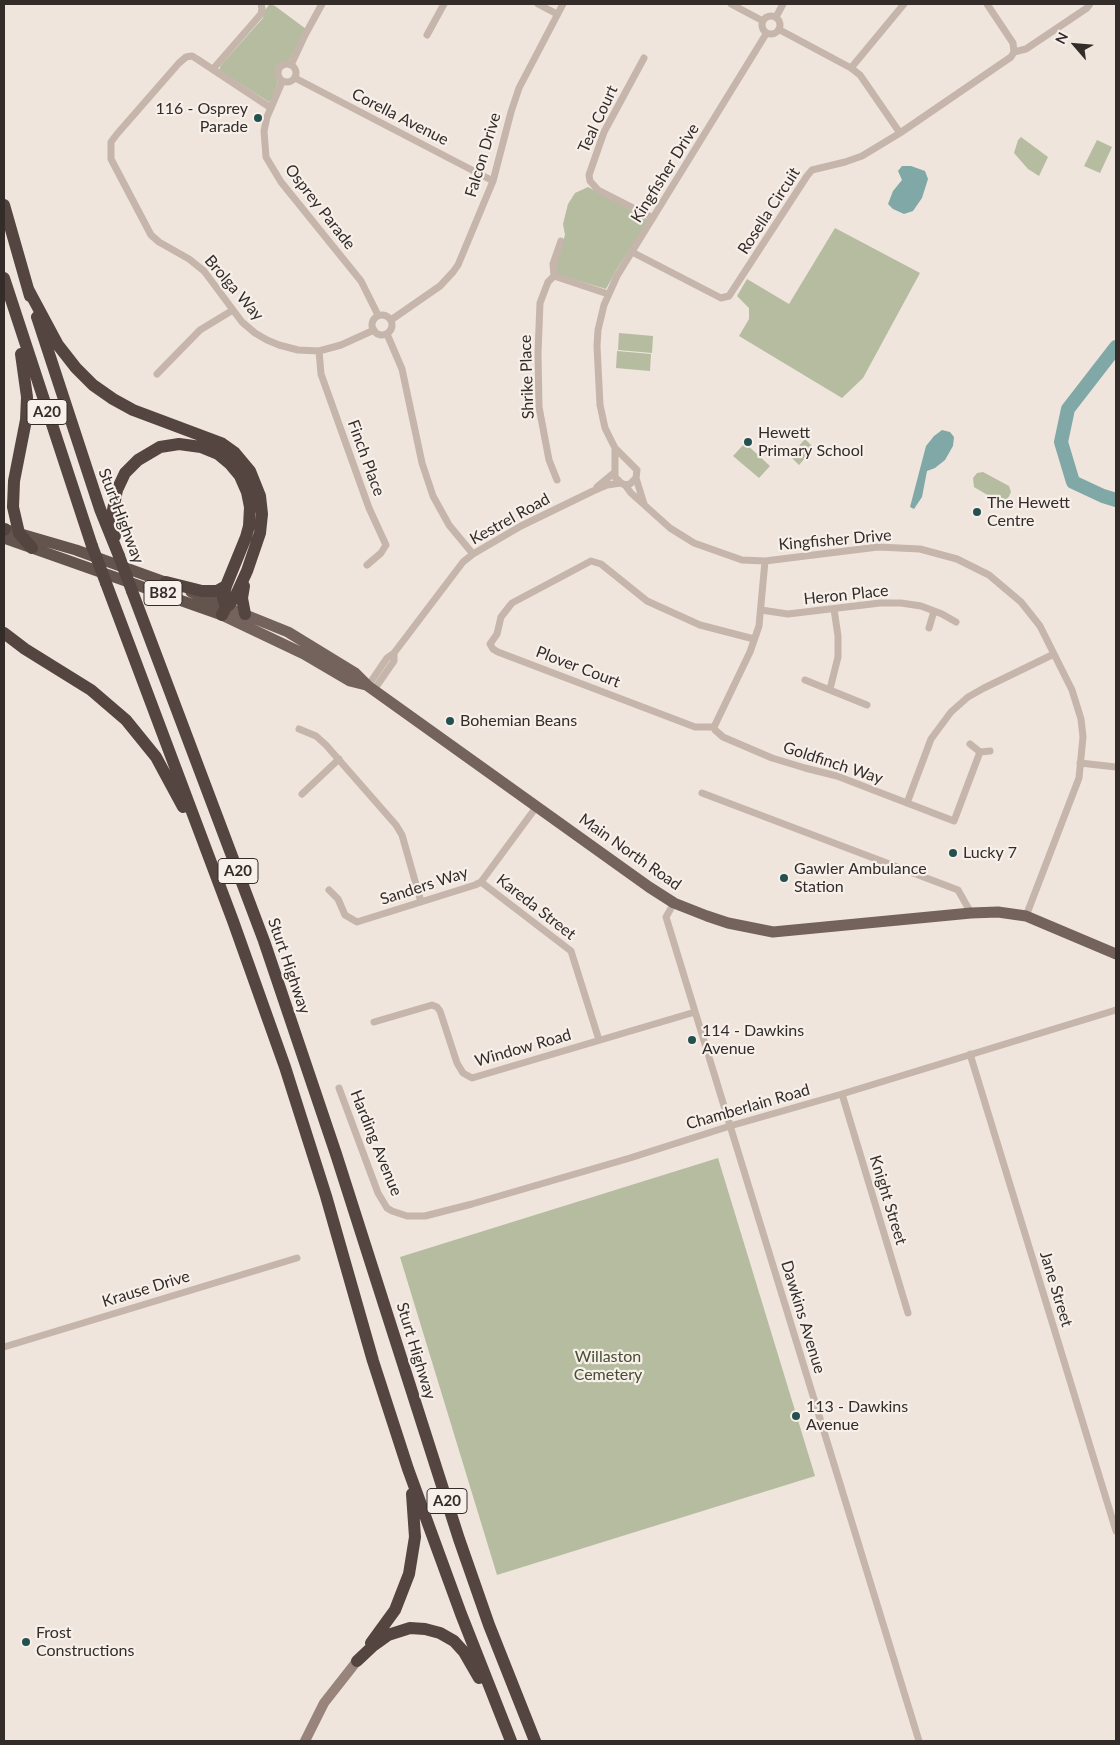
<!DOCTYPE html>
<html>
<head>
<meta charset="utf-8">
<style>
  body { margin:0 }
  #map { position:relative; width:1120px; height:1745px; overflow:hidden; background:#efe5dd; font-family:Lato,sans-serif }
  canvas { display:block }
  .frame { position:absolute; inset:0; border:5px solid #342c29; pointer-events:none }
  .north { position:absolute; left:1050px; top:20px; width:50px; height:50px; -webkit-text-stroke:4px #f7efe9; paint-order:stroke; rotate:297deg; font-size:14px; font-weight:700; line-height:20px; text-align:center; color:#342c29 }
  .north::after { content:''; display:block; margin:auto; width:18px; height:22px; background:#342c29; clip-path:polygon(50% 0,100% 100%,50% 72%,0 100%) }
</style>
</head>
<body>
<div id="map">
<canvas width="1120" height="1745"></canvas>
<div class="frame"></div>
<div class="north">N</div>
</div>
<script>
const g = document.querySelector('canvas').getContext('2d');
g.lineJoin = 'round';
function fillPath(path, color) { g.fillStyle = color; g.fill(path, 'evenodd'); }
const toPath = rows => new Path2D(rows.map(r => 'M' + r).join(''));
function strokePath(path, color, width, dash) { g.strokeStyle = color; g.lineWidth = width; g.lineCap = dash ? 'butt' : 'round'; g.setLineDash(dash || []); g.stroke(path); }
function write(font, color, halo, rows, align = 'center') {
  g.font = font + ' Lato,sans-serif'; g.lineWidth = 4.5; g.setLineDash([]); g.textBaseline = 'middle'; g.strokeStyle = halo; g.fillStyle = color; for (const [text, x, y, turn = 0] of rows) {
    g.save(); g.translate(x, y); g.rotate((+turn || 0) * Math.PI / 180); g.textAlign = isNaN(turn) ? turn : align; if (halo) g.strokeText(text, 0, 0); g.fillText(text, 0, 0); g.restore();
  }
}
fillPath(toPath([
  [270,4,275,6,306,29,289,61,281,63,276,67,275,74,278,82,272,99,269,102,219,70,221,65,263,18,265,10],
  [1021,137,1048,157,1039,176,1028,169,1014,153,1018,140],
  [1097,140,1112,147,1100,173,1084,166],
  [588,187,649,220,617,269,606,289,556,274,555,268,565,235,563,224,568,204,575,193],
  [835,228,920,273,863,378,842,398,739,336,749,319,749,308,737,296,747,279,789,304],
  [619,333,653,336,652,353,618,350],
  [617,351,651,354,650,371,616,368],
  [805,439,814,448,799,465,790,456],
  [745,443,770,466,759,478,733,456],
  [983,472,1009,486,1011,492,1007,500,999,502,974,487,973,478,977,473],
  [718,1158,815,1476,497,1575,400,1257]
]), '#b5bc9f');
fillPath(toPath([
  [902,166,911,166,925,171,928,179,922,198,913,211,904,214,893,209,888,204,893,191,902,180,898,171],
  [942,430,950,432,954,437,953,446,945,460,935,468,927,471,922,497,914,509,910,507,926,446,934,436]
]), '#80a8a7');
strokePath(toPath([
  [1116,347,1068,409,1061,442,1073,482,1103,496,1116,500]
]), '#80a8a7', 14);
strokePath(toPath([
  [538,4,557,14],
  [731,4,763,21],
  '762 25a9 9 0 1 1 18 0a9 9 0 1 1-18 0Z',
  [776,17,783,4],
  [780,30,851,68,860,75,900,133],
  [427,35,444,4],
  [1014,52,1026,49,1087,8,1090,4],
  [644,58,604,132,589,175,590,181,598,190,653,218],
  '278 73a9 9 0 1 1 18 0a9 9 0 1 1-18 0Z',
  [291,65,305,35,322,4],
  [851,68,904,4],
  [213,69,261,14,262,9,261,4],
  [295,78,493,181],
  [282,82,267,117,264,131,266,157,281,182,361,281,378,315],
  [271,108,197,59,192,56,186,57,179,63,117,134,111,142,111,159,151,235,159,242,189,259,204,271,242,322,255,333,267,340,279,345,298,350,319,351,341,345,374,330],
  [632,252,721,298,729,296,807,176,812,170,845,162,862,156,900,133,1011,57,1014,52,1013,43,987,4],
  [554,276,553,264,561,241],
  '372 325a10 10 0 1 1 20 0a10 10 0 1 1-20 0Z',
  [391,320,440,286,453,272,458,265,493,181,511,112,519,88,563,4],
  [387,334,402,369,422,463,433,496,449,525,473,554],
  [319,351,321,374,369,508,386,545,381,553,367,565],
  [157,374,200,330,233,310],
  [615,448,637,470,636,478,630,484,625,485,621,483,615,477,615,448,605,428,600,405,597,346,598,330,604,305,617,276,766,34],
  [636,478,644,504],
  [557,480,549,460,539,407,538,353,540,303,548,282,554,276,608,294],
  [625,485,631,493,670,528,694,543,742,560,765,561,878,547,920,549,957,559,989,575,1021,602,1040,626,1072,690,1081,719,1083,737,1079,778,1026,916],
  [597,487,615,472],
  [765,561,759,626,750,652,714,727,715,730,723,737,772,758,805,768,837,776,907,803,931,739,951,712,968,697,984,688,1054,654],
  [761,610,788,614,880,603,901,603,921,606,942,614,956,622],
  [929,628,934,611],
  [805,680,867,705],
  [368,686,387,658,394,653,463,562,473,554,521,526,593,491,607,485,621,483],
  [830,689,838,657,838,636,834,609],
  [374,690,394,661,394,653],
  [714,727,695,727,498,652,493,649,490,644,497,634,501,617,512,603,591,561,601,564,647,601,700,625,754,639],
  [299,729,316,736,326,745,396,825,402,835,421,902],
  [980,752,990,751],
  [1080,763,1116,767],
  [702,793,958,890,971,913],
  [302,794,339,759],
  [907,803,954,821,980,752,970,744],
  [481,882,571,951,599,1040],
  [329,890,338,899,345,915,357,922,475,885,481,882,537,806],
  [674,903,666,917,919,1741],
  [374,1022,432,1005,437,1007,440,1011,457,1063,463,1073,472,1078,695,1012],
  [970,1054,1116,1531],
  [339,1088,378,1193,387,1208,392,1211,407,1216,425,1216,472,1204,630,1158,730,1126,842,1094,1116,1010],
  [842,1094,908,1313],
  [4,1347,297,1258]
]), '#c5b5ab', 7);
strokePath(toPath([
  [305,1741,324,1703,357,1661]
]), '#99847c', 10);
strokePath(toPath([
  [226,607,288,632,355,673,368,686,649,887,674,903,707,916,728,923,773,932,971,913,998,912,1026,916,1116,954],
  [222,615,304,654,350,681,366,685]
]), '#74625c', 11);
strokePath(toPath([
  [4,529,76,550,173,585],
  [4,538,222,615],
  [191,592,226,607]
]), '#64544e', 11);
strokePath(toPath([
  [4,205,30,296],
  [4,278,92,546],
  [28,289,58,345,76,368,93,385,113,399,133,410,221,443,235,453,250,471,260,496,262,514,260,533,247,571,236,595,229,605,226,607,222,615],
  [37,317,100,509,119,556],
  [21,354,27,397,26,420,14,481,13,507,19,533,32,548],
  [4,530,5,529],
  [115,536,113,510,117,490,125,473,138,460,160,447,179,444,201,447,218,454,230,464,240,476,247,492,250,507,249,526,246,537,226,586,223,598,226,607],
  [166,582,202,591,217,591,226,586],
  [106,583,233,921,285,1067,326,1196,373,1361,408,1469,461,1614,511,1741],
  [244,586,242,598,245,614],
  [132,591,264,941,336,1154,459,1539,489,1625,535,1741],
  [4,633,25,649,91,690,126,720,156,757,183,807],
  [371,1643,395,1610,409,1574,415,1537,412,1494],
  [357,1661,374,1645,388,1635,410,1628,425,1629,440,1633,454,1641,464,1652,479,1678]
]), '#544541', 12);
strokePath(toPath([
  [92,546,106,583],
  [119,556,132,591]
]), '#544541', 12);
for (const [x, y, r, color] of [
  [258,118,5,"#24504f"],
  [748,442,5,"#24504f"],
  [977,512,5,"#24504f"],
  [450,721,5,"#24504f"],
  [953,853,5,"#24504f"],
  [784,878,5,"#24504f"],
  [692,1040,5,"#24504f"],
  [796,1416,5,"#24504f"],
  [26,1642,5,"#24504f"]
]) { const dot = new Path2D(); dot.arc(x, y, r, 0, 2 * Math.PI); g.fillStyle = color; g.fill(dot); strokePath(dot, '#f7efe9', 2); }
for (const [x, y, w] of [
  [47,412,40],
  [163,593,38],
  [238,871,40],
  [447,1501,40]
]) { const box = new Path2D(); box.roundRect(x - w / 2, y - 12.5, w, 25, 4); g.fillStyle = '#f7efe9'; g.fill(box); strokePath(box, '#342c29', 1); }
write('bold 15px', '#342c29', null, [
  ["A20",47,412],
  ["B82",163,593],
  ["A20",238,871],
  ["A20",447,1501]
]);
write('16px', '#342c29', '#f7efe9', [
  ["116 - Osprey",248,109,"right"],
  ["Parade",248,127,"right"],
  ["Hewett",758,433],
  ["Primary School",758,451],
  ["The Hewett",987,503],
  ["Centre",987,521],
  ["Bohemian Beans",460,721],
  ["Lucky 7",963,853],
  ["Gawler Ambulance",794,869],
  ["Station",794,887],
  ["114 - Dawkins",702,1031],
  ["Avenue",702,1049],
  ["113 - Dawkins",806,1407],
  ["Avenue",806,1425],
  ["Frost",36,1633],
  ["Constructions",36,1651]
], 'left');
write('16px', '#342c29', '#f7efe9', [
  ["Corella Avenue",400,117,27],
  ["Teal Court",598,119,-65],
  ["Falcon Drive",483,155,-73],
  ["Kingfisher Drive",665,173,-58],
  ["Osprey Parade",320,207,52],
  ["Rosella Circuit",769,211,-57],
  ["Brolga Way",234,288,49],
  ["Shrike Place",527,377,-92],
  ["Finch Place",366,458,70],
  ["Sturt Highway",121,516,69],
  ["Kestrel Road",510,519,-29],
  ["Kingfisher Drive",835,540,-5],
  ["Heron Place",846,595,-6],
  ["Plover Court",578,667,21],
  ["Goldfinch Way",833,763,18],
  ["Main North Road",630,852,35],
  ["Sanders Way",424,886,-18],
  ["Kareda Street",536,907,38],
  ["Sturt Highway",289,966,71],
  ["Window Road",523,1048,-16],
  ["Chamberlain Road",748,1107,-16],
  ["Harding Avenue",376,1143,68],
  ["Knight Street",888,1200,73],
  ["Krause Drive",146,1289,-17],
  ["Jane Street",1056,1289,73],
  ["Dawkins Avenue",803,1317,73],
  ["Sturt Highway",416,1351,73]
]);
write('16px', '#464f30', '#f7efe9', [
  ["Willaston",608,1357],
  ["Cemetery",608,1375]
]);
</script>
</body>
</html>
